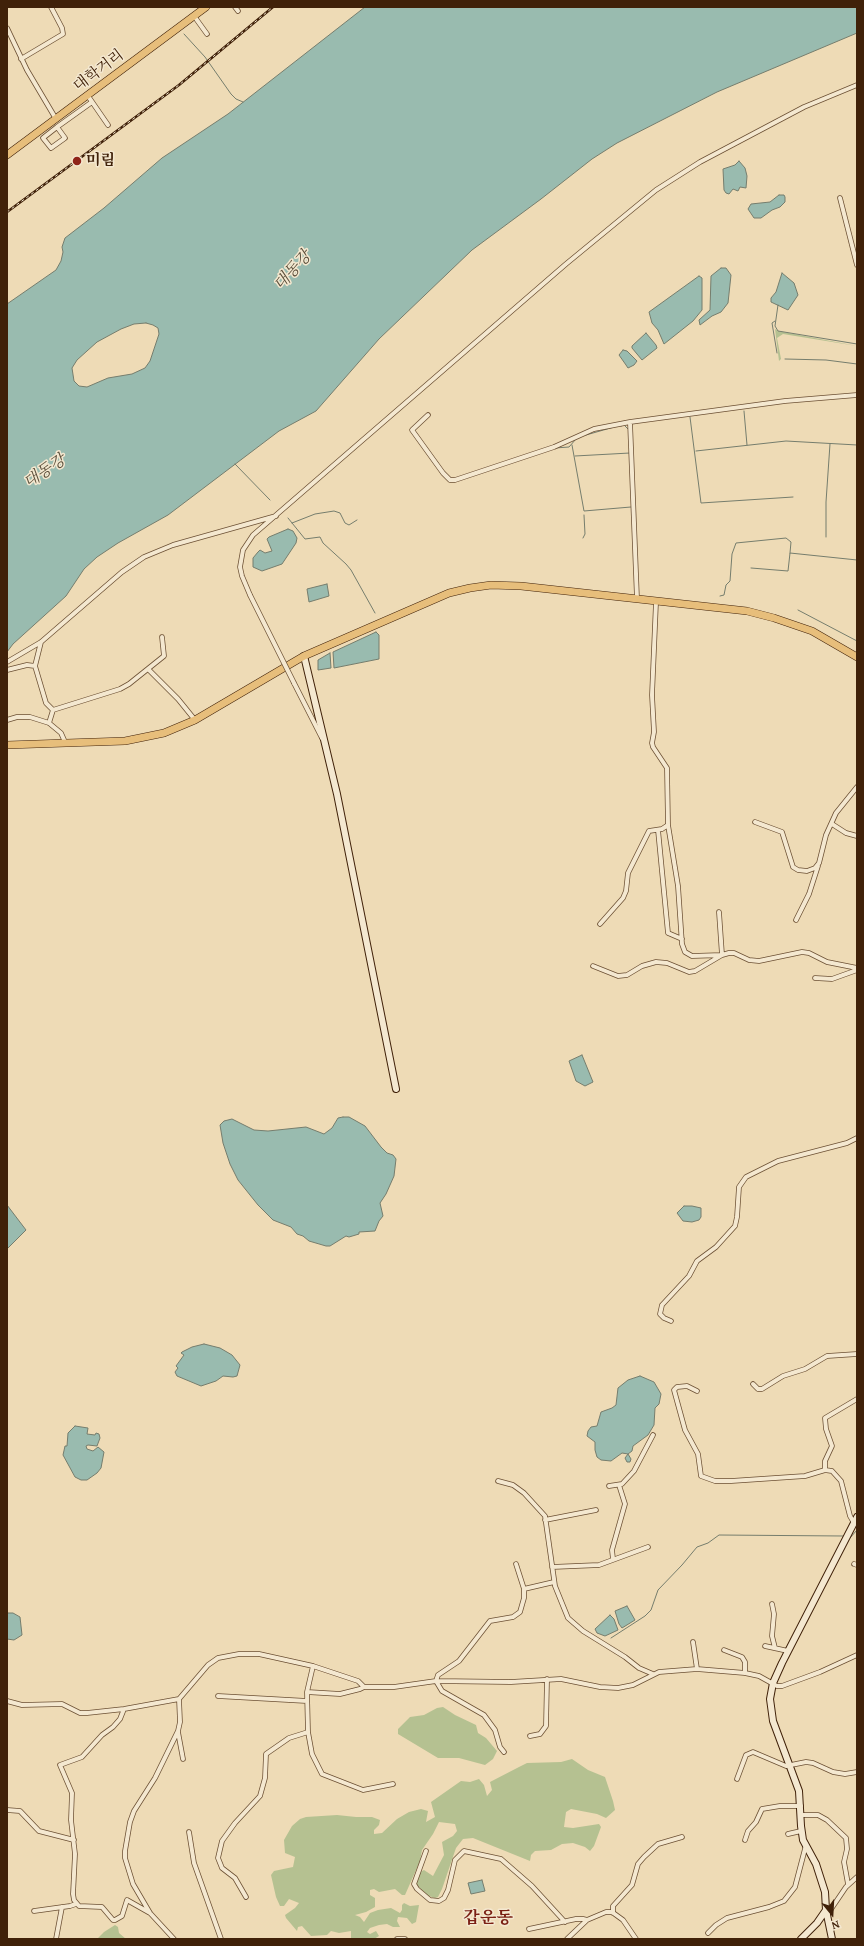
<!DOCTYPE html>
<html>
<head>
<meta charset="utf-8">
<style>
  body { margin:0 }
  #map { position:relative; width:864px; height:1946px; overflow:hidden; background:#eedbb6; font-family:"Gentium Book Plus",serif }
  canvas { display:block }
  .frame { position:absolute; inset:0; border:8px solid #402109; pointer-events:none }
  .north { position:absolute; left:812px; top:1894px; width:40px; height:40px; -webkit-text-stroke:3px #f4e8d0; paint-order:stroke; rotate:162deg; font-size:11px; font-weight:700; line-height:16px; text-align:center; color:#402109 }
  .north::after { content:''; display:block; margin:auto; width:14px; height:18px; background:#402109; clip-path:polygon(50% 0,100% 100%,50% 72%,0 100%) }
</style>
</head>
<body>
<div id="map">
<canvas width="864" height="1946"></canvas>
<div class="frame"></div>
<div class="north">N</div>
</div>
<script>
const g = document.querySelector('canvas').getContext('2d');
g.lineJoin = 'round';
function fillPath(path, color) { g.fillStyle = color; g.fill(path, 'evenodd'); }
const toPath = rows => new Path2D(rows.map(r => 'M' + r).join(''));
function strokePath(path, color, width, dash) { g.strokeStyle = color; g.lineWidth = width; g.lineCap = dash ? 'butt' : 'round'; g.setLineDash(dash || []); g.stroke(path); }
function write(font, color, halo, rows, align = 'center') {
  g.font = font + ' "Gentium Book Plus","Noto Serif KR",serif'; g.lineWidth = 3; g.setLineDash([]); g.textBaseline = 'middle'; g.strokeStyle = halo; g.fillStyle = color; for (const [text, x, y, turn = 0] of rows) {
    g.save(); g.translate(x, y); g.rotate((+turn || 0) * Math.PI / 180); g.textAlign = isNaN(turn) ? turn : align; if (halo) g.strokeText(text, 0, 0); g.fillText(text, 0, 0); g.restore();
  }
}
fillPath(toPath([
  [775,329,778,331,857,346,783,334,777,338,781,359,779,361],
  [443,1707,455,1715,476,1725,478,1733,486,1738,497,1751,493,1759,485,1765,459,1758,438,1758,398,1734,398,1729,410,1717,424,1715,437,1708],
  [572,1759,588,1770,605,1777,613,1801,615,1810,606,1818,597,1814,571,1809,566,1812,564,1827,573,1828,599,1824,601,1827,594,1846,590,1851,585,1847,573,1843,562,1844,551,1850,535,1851,531,1855,530,1861,473,1838,463,1839,456,1848,442,1889,438,1897,435,1898,426,1895,417,1885,417,1879,420,1872,424,1870,433,1876,444,1855,442,1842,453,1836,457,1831,455,1824,439,1822,433,1834,422,1850,420,1861,405,1895,402,1895,395,1889,379,1892,374,1889,370,1890,370,1895,375,1898,375,1907,366,1912,355,1915,360,1917,364,1922,370,1913,378,1910,391,1908,400,1913,402,1910,402,1905,404,1903,410,1906,419,1905,416,1922,412,1924,407,1918,398,1917,397,1921,400,1927,393,1927,387,1924,379,1925,370,1928,367,1932,370,1934,376,1931,379,1936,374,1939,353,1939,351,1938,351,1931,339,1933,331,1931,327,1935,311,1936,302,1926,298,1927,297,1931,286,1918,285,1915,295,1908,299,1903,289,1899,284,1906,280,1906,276,1897,271,1875,274,1871,293,1867,295,1857,285,1853,284,1840,292,1826,300,1819,306,1817,337,1815,356,1817,372,1817,380,1820,379,1825,374,1830,374,1834,382,1833,397,1819,409,1812,421,1809,428,1811,426,1822,435,1817,431,1802,461,1781,470,1782,479,1779,484,1785,487,1796,492,1790,490,1782,519,1767,527,1763,561,1762],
  [115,1925,118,1927,119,1933,126,1939,139,1939,97,1939,104,1932]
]), '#b5c191');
const water = toPath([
  [365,7,857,7,857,33,717,92,617,143,592,159,541,199,472,250,379,339,316,411,279,431,168,515,118,543,97,557,84,569,66,596,13,644,7,652,7,304,56,270,61,261,63,252,62,247,65,238,104,208,162,158,228,114,365,7],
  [146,323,153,325,158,328,159,334,150,361,145,368,132,374,108,378,87,387,79,386,74,381,72,368,77,360,97,342,121,329,134,324,146,323],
  [739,161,745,168,747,176,746,188,740,187,738,191,733,189,729,194,726,193,724,190,723,169,735,165,739,161],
  [779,195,784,195,785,197,785,202,780,207,772,210,761,218,754,218,748,209,751,204,770,202,779,195],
  [721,268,726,268,731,275,728,303,721,312,712,316,700,325,699,320,710,310,711,276,721,268],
  [782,273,794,283,798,295,788,310,771,302,771,298,776,292,782,273],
  [699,276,702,278,702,310,693,321,664,344,658,330,652,323,649,312,699,276],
  [646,333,656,345,657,348,642,360,632,348,632,346,646,333],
  [623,350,627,351,637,361,634,365,628,368,626,365,619,355,623,350],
  [288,529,293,531,297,538,296,543,282,564,262,571,253,567,253,558,258,552,260,550,265,553,272,551,267,539,269,537,288,529],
  [327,584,329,596,309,602,307,589,327,584],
  [376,632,379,635,379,659,334,668,333,652,376,632],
  [330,653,331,668,318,670,318,660,330,653],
  [582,1055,593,1082,585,1086,576,1081,569,1061,582,1055],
  [343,1117,349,1117,365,1126,381,1147,387,1153,393,1155,396,1159,394,1176,386,1194,380,1203,383,1216,379,1221,375,1231,359,1232,359,1234,349,1237,346,1236,330,1246,326,1246,309,1241,303,1236,297,1234,291,1227,273,1220,258,1205,238,1180,230,1164,223,1143,220,1125,224,1121,232,1119,254,1130,268,1131,306,1127,324,1134,332,1128,338,1118,343,1117],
  [7,1205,26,1230,7,1249,7,1205],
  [684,1206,692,1206,701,1208,701,1217,699,1220,692,1222,683,1221,677,1213,684,1206],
  [204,1344,220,1348,232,1355,240,1365,237,1376,233,1377,223,1376,216,1381,201,1386,177,1376,175,1372,178,1368,176,1366,184,1355,181,1353,182,1352,192,1347,204,1344],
  [640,1376,654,1382,661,1394,659,1404,655,1408,654,1425,648,1435,633,1446,632,1451,628,1454,631,1459,630,1462,627,1462,625,1458,628,1454,622,1453,611,1461,601,1460,597,1457,595,1450,595,1442,587,1436,588,1431,591,1427,597,1426,601,1412,612,1408,616,1405,618,1388,628,1380,640,1376],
  [75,1426,88,1428,87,1434,95,1435,96,1433,99,1434,100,1438,97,1446,88,1445,86,1446,87,1449,93,1451,98,1447,104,1452,101,1468,97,1473,87,1480,81,1480,75,1477,63,1455,65,1446,67,1446,68,1433,75,1426],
  [627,1606,635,1620,622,1628,619,1624,615,1611,627,1606],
  [7,1613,13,1613,20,1617,22,1635,14,1640,7,1639,7,1613],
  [610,1615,614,1619,618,1630,605,1636,597,1633,595,1629,610,1615],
  [482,1880,485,1891,471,1894,468,1883,482,1880]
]);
fillPath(water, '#99bbaf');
strokePath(water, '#757d6d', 1);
strokePath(toPath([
  [184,34,205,57,231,94,236,99,243,102],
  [778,305,775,326,778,331,857,344],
  [775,321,772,323,777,353],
  [785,359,826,360,857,364],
  [744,411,747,445],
  [690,417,701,503,793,497],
  [621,426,624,425,628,429],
  [586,435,614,427],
  [572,445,584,511,631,507],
  [555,448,569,447,576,439],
  [696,451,786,441,857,445],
  [575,456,630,453],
  [235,464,270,500],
  [288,518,305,539,320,537,323,543,346,564,351,570,375,613],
  [292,523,315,514,334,511,340,513,345,523,349,525,357,520],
  [826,537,826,502,830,444],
  [583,538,585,534,584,515],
  [751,568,788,571,790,553,857,560],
  [720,596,724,595,726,585,730,581,732,554,736,543,786,538,791,542,790,553],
  [798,610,857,641],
  [850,1538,857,1530],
  [611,1638,645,1616,651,1610,658,1590,682,1565,697,1547,708,1543,719,1535,843,1536]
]), '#757d6d', 1);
const street = toPath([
  [235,7,238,11],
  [194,16,207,34],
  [7,28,27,70,56,119],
  [21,59,63,34,62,28,51,7],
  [88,96,108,125],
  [57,127,65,138,51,148,43,138,57,127,92,102],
  [840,198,857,265],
  [428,415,412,430,443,473,450,480,455,480,554,447,594,429,630,422,785,401,857,395],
  [630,422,637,599],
  [250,595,242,576,240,567,243,550,253,535,566,264,656,190,700,162,804,107,857,85],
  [41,642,35,666,46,703,53,710,120,689,129,684,164,656,162,637],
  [7,662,41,642,122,572,144,557,173,545,276,516],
  [148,669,178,699,195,720],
  [7,670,27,665,35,666],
  [294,683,322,738],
  [7,720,17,717,30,717,49,723,61,733,65,742],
  [49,723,53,710],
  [755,822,782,832,793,867,798,870,807,871,815,868,819,863,826,835,836,813,857,787],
  [832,824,846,833,857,836],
  [668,825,678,886,682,944,685,952,692,956,722,955,719,912],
  [658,830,668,933,682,939],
  [796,920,809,894,818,866],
  [600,924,623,898,626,891,628,873,649,831,662,829,668,825,667,768,653,747,652,743,654,732,652,695,656,602],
  [593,966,618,976,627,975,642,966,656,962,667,963,689,972,695,971,722,955,729,953,734,953,749,960,759,961,802,952,809,953,827,962,857,968],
  [815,978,832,979,857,970],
  [671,1321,664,1318,660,1314,662,1305,689,1276,697,1261,716,1247,735,1226,737,1217,739,1187,746,1177,778,1161,847,1143,857,1138],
  [753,1384,758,1389,762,1389,783,1376,805,1369,827,1356,857,1354],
  [697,1391,687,1386,677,1387,674,1390,685,1430,698,1454,701,1476,715,1481,731,1481,805,1476,825,1470,832,1471,841,1481,850,1516,854,1523],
  [825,1470,825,1461,832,1446,826,1429,825,1418,857,1399],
  [498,1481,513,1485,524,1493,545,1516,555,1586,568,1618,583,1631,625,1657,639,1668,653,1674],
  [609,1486,622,1484,634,1471,653,1435],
  [545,1520,596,1510],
  [613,1559,612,1550,625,1504,619,1485],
  [854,1564,857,1565],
  [552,1567,599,1565,648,1547],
  [524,1589,554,1582],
  [772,1604,774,1614,772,1636,775,1648],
  [693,1642,697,1669],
  [765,1646,788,1651],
  [724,1650,742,1657,745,1662,745,1673],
  [313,1666,307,1692,308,1732,312,1754,322,1774,363,1790,393,1784],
  [364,1687,394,1687,436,1681,511,1682,561,1679,600,1687,618,1688,633,1685,659,1672,697,1669,745,1673,759,1676,777,1686,782,1686,820,1672,857,1655],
  [218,1696,307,1701],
  [7,1701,22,1705,62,1704,80,1713,87,1713,124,1709,179,1699,208,1665,218,1658,239,1654,259,1654,313,1666,358,1681,364,1687,360,1689,340,1694,307,1692],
  [124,1709,120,1719,113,1727,102,1735,82,1757,60,1765,72,1793,71,1820,75,1854,73,1894,74,1900,79,1906,102,1907,113,1920,115,1920,122,1916,127,1900,150,1913],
  [178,1732,183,1759],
  [530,1736,540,1734,546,1726,547,1679],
  [504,1752,500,1747,495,1730,484,1715,442,1691,436,1681,438,1675,459,1661,490,1621,513,1617,520,1612,524,1598,524,1589,516,1564],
  [737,1779,746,1755,753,1752,786,1766,806,1762,813,1763,833,1772,845,1774,857,1772],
  [7,1810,20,1811,39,1831,74,1840],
  [801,1815,818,1815,827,1820,846,1838,847,1849,844,1862,848,1884],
  [189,1832,194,1863,221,1939],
  [788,1834,801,1831],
  [745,1840,748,1831,756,1822,762,1809,780,1806,801,1806],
  [426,1851,414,1884,417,1889,430,1900,439,1901,444,1898,448,1890,455,1860,464,1851,501,1859,532,1886,565,1922],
  [246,1897,235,1878,222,1868,218,1858,222,1841,235,1823,260,1796,265,1778,266,1754,289,1738,308,1732],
  [34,1911,70,1906,76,1904],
  [613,1913,613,1906,632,1885,638,1864,644,1857,658,1844,682,1837],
  [827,1915,846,1887,857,1877],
  [529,1929,576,1919,583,1919,587,1920],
  [708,1933,716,1925,727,1918,769,1907,784,1901,795,1887,806,1845],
  [56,1939,62,1907],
  [174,1939,150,1913,133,1884,125,1858,125,1851,130,1822,134,1811,155,1778,178,1731,180,1722,179,1699],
  [397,1939,405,1939],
  [567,1939,587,1920,606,1912,612,1912,623,1920,636,1939]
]);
const secondary = toPath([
  [304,656,337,794,396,1089],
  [826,1910,832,1939],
  [801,1939,817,1923,826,1910,825,1892,816,1864,803,1840,801,1826,799,1791,773,1721,770,1699,773,1683,782,1663,857,1517]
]);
const primary = toPath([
  [7,155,206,7],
  [7,745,125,741,164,733,195,720,304,656,449,593,470,588,491,585,521,586,747,611,774,618,812,631,857,657]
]);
strokePath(street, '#6c5034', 5.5);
strokePath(secondary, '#402109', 8);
strokePath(primary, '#402109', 8);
strokePath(street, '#f4e8d0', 4);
strokePath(secondary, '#f4e8d0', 6);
strokePath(primary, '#e7be7b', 7);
const rail = toPath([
  [7,212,179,85,273,7]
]);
strokePath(rail, '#402109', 2.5);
strokePath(rail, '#f4e8d0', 1, [3]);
const streetBridge = toPath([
  [250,595,294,683]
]);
strokePath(streetBridge, '#6c5034', 5.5, []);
strokePath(streetBridge, '#f4e8d0', 4);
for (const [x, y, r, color] of [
  [77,161,5,"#8f2418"]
]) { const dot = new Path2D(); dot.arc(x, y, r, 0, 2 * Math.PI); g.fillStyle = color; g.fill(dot); strokePath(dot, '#f4e8d0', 1.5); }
write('15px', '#402109', '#f4e8d0', [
  ["대학거리",99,71,-37]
]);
write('bold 15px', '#402109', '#f4e8d0', [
  ["미림",86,161]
], 'left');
write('italic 16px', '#5b4f3b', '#f4e8d0', [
  ["대동강",293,271,-48],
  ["대동강",45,472,-34]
]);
write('bold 17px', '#7a1f14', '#f4e8d0', [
  ["갑운동",488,1919]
]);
</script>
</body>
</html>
